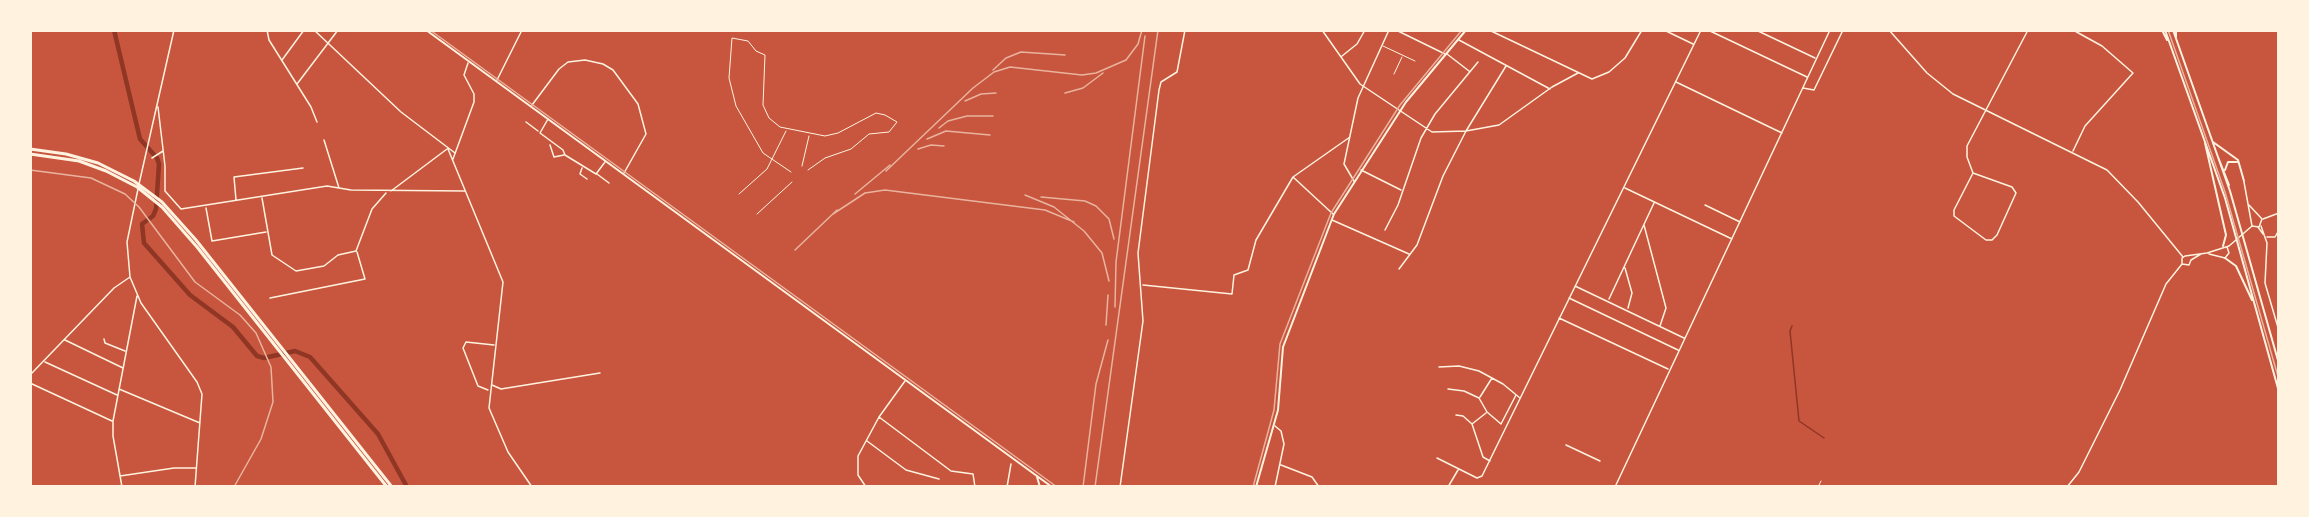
<!DOCTYPE html>
<html>
<head>
<meta charset="utf-8">
<style>
  body { margin:0 }
  #map { position:relative; width:2309px; height:517px; overflow:hidden; background:#c8553d; font-family:Jost,sans-serif }
  canvas { display:block }
  .frame { position:absolute; inset:0; border:32px solid #fff3e0; pointer-events:none }
</style>
</head>
<body>
<div id="map">
<canvas width="2309" height="517"></canvas>
<div class="frame"></div>
</div>
<script>
const g = document.querySelector('canvas').getContext('2d');
g.lineJoin = 'round';
const toPath = rows => new Path2D(rows.map(r => 'M' + r).join(''));
function strokePath(path, color, width, dash) { g.strokeStyle = color; g.lineWidth = width; g.lineCap = dash ? 'butt' : 'round'; g.setLineDash(dash || []); g.stroke(path); }
strokePath(toPath([
  [1792,326,1790,331,1799,421,1824,438]
]), '#8f3625', 1.5);
strokePath(toPath([
  [114,30,140,139,157,158,159,164,156,209,153,216,142,224,144,243,190,295,233,327,257,356,264,358,295,351,310,357,378,434,407,487]
]), '#8f3625', 4.5);
strokePath(toPath([
  [1383,46,1415,61],
  [1394,74,1402,57],
  [1818,487,1821,481]
]), '#fff3e0', 1);
strokePath(toPath([
  [802,166,809,136],
  [791,172,763,153,736,106,729,78,732,38,748,41,756,51,765,55,763,105,769,118,780,127,825,136,838,133,876,113,885,115,897,122,889,132,869,134,851,149,825,158,808,170],
  [739,194,767,169,786,131],
  [757,214,792,182]
]), '#fff3e0', 1);
strokePath(toPath([
  [267,30,269,40,311,107,317,122],
  [314,30,401,112,455,153],
  [1322,30,1360,84,1432,132,1466,131,1506,66],
  [1396,30,1445,54],
  [1489,30,1592,79,1609,72,1625,58,1642,30],
  [1664,30,1693,44],
  [1708,30,1807,77],
  [1756,30,1815,58],
  [1889,30,1927,73,1953,94,2107,170,2138,202,2183,257],
  [1459,40,1550,89],
  [1447,54,1469,71],
  [1342,56,1357,44,1365,30],
  [282,60,304,30],
  [1676,82,1782,133],
  [297,84,338,30],
  [1803,88,1814,90,1843,30],
  [532,105,559,69,568,62,585,60,603,64,613,70,638,104,646,134,624,173],
  [158,107,165,166,165,191,181,209,327,186,351,190,465,191],
  [548,119,540,133,563,150,565,155,596,174,605,162],
  [526,122,538,131],
  [324,140,339,188],
  [550,145,554,157,564,155],
  [448,149,503,282,489,408,508,452,532,487],
  [2073,151,2085,126,2133,73,2102,46,2073,30],
  [152,158,163,151],
  [453,159,474,102,474,94,464,75,468,63],
  [582,168,580,174,587,179],
  [1361,170,1401,190],
  [1973,173,1954,210,1954,216,1986,240,1992,240,1997,235,2016,193,2012,187,1973,173,1967,157,1967,146,2028,30],
  [597,174,609,183],
  [1354,181,1344,164,1358,98,1389,30],
  [139,184,174,30],
  [1625,188,1732,239],
  [138,189,127,242,130,277,141,303,197,382,202,394,195,487],
  [391,191,447,149],
  [262,198,272,255,296,271,324,266,338,255,356,251,372,209,386,193],
  [236,200,234,177,303,168],
  [1705,205,1740,222],
  [206,208,212,241,266,232],
  [1333,214,1293,177,1350,137],
  [2263,219,2279,213],
  [1332,220,1409,254],
  [1644,225,1666,308,1660,326],
  [2261,226,2267,243,2265,283,2279,331],
  [2258,227,2263,234],
  [1385,230,1398,205,1421,138,1435,114,1478,62],
  [2267,237,2275,237,2279,230],
  [1625,268,1632,293,1628,308],
  [1399,269,1417,245,1443,176,1466,131,1499,125,1552,87,1578,73],
  [1143,285,1232,294,1234,275,1248,270,1256,240,1293,177],
  [1575,286,1684,338],
  [270,298,365,279,357,252],
  [1569,298,1678,350],
  [1609,299,1654,203],
  [1559,318,1668,369],
  [104,339,105,343,125,351],
  [65,340,123,368],
  [45,362,117,395],
  [1439,367,1459,366,1479,371,1503,384,1520,398],
  [30,375,114,288,130,277],
  [30,383,112,421],
  [492,385,501,389,600,373],
  [119,389,200,423],
  [1448,389,1464,391,1479,398,1487,412,1501,424,1516,395],
  [488,390,478,386,463,348,466,342,494,345],
  [1480,397,1492,378],
  [1456,415,1463,416,1472,424,1483,457,1490,461],
  [879,417,951,471,973,474,975,487],
  [1472,424,1486,413],
  [867,441,906,470,939,479],
  [1566,445,1600,461],
  [1437,458,1477,478,1482,476,1701,30],
  [1281,465,1312,477,1319,487],
  [120,476,174,468,196,468],
  [122,487,113,436,113,421,137,296],
  [866,487,858,475,858,456,879,417,905,381],
  [1007,487,1011,464],
  [1120,487,1143,321,1138,253,1159,90,1161,82,1177,72,1185,30],
  [1275,487,1284,444,1281,431,1275,426],
  [1448,487,1458,470],
  [1615,487,1830,30]
]), '#fff3e0', 1.5);
strokePath(toPath([
  [497,80,522,30],
  [2249,205,2262,219,2259,227,2252,226],
  [2201,254,2191,260,2189,265,2182,264,2182,258,2185,256,2207,253,2229,246,2252,226,2244,182],
  [2209,254,2225,258,2229,253,2227,247],
  [2067,487,2079,472,2120,390,2166,284,2182,264]
]), '#fff3e0', 1.5);
strokePath(toPath([
  [426,30,1052,487],
  [2162,30,2167,40],
  [2165,30,2225,198,2279,392],
  [2173,30,2230,191,2279,364],
  [2176,30,2176,37],
  [2213,142,2238,160,2244,181],
  [2205,143,2226,235,2223,246],
  [2218,157,2229,185],
  [2225,170,2228,162,2237,162],
  [2225,258,2236,266,2252,300],
  [1037,477,1040,487],
  [1256,487,1278,410,1283,347,1334,214,1406,102,1466,30]
]), '#fff3e0', 2);
strokePath(toPath([
  [30,149,66,154,98,163,134,181,162,202,196,240,392,487],
  [30,154,79,161,106,171,137,187,162,207,197,247,387,487]
]), '#fff3e0', 3);
strokePath(toPath([
  [430,30,1057,487],
  [2168,30,2225,192,2279,380],
  [1253,487,1274,410,1280,344,1331,213,1400,105,1462,30]
]), '#e9b49f', 1.5);
strokePath(toPath([
  [993,70,1006,58,1021,52,1065,55],
  [1065,93,1083,88,1103,73],
  [965,101,981,94,996,93],
  [939,128,948,121,967,116,993,116],
  [927,139,946,131,990,135],
  [918,149,931,145,944,146],
  [30,170,91,178,125,194,139,207,195,282,240,315,256,333,271,367,273,402,261,439,234,487],
  [886,171,973,88,994,72,1010,67,1082,75,1096,73,1126,60,1138,44,1142,30],
  [855,194,890,165],
  [1025,195,1054,207,1084,231,1102,253,1109,281],
  [1041,197,1085,201,1096,206,1109,219,1114,239],
  [833,214,865,193,885,190,1045,210,1074,222],
  [795,250,837,210],
  [1115,307,1116,262,1145,36],
  [1106,325,1108,295],
  [1083,487,1096,384,1108,340],
  [1095,487,1158,30]
]), '#e9b49f', 1.5);
</script>
</body>
</html>
